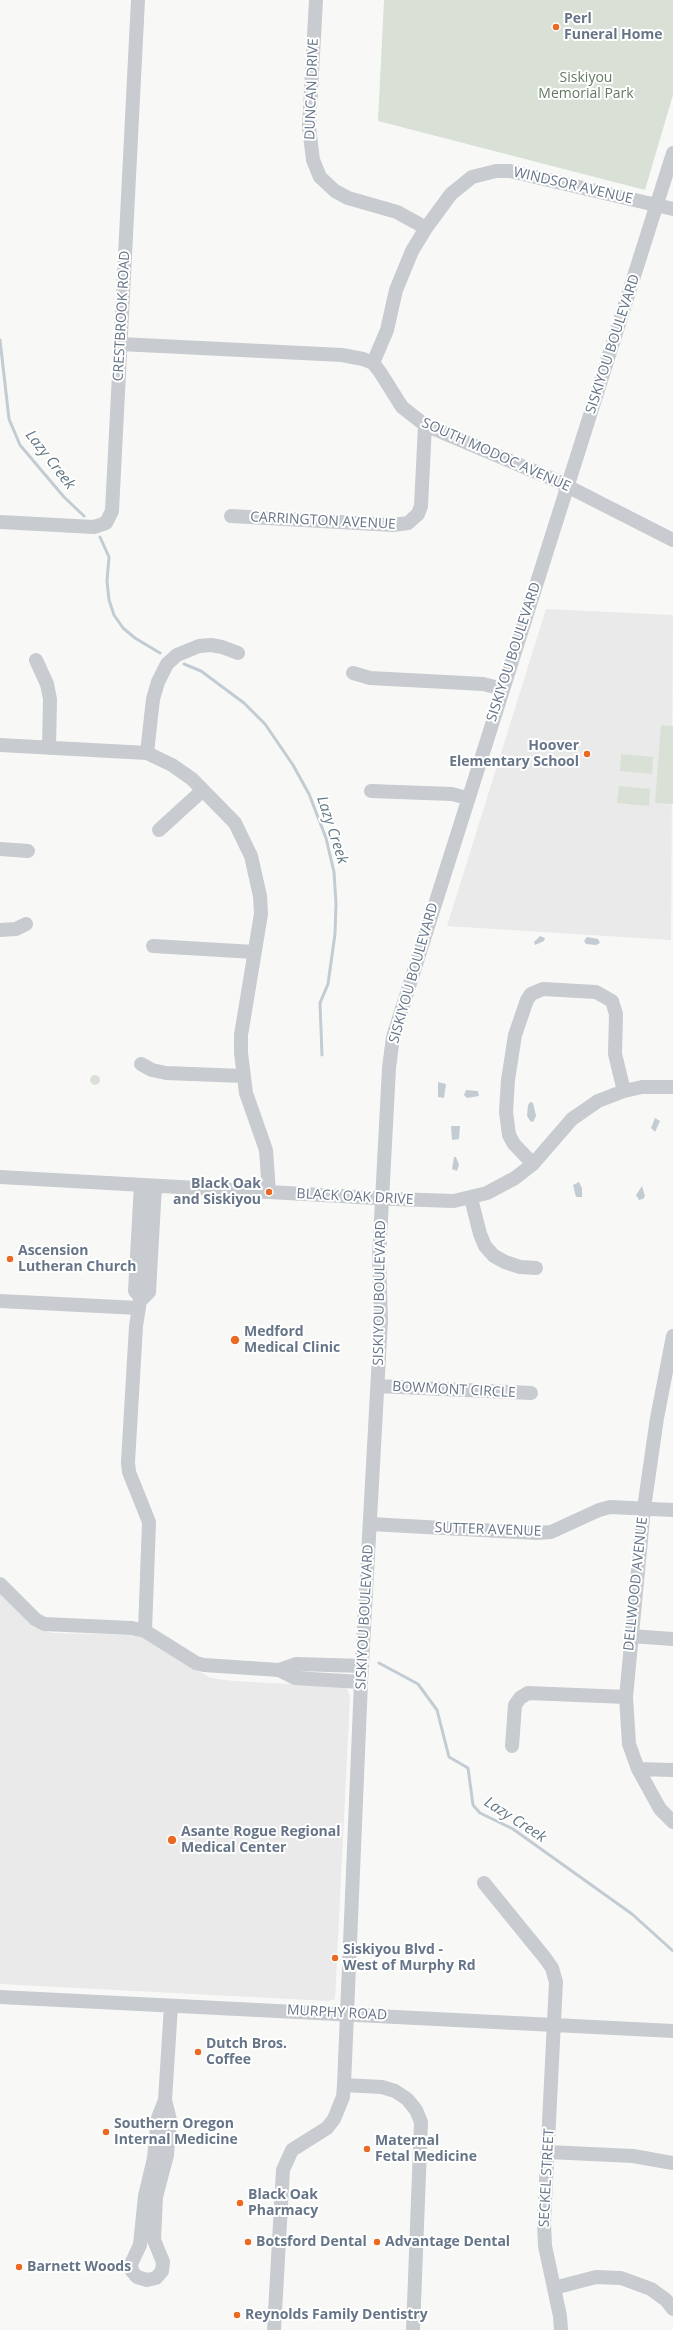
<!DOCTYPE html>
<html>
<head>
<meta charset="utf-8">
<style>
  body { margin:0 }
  canvas { display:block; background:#f8f9f6 }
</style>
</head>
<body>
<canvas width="673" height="2330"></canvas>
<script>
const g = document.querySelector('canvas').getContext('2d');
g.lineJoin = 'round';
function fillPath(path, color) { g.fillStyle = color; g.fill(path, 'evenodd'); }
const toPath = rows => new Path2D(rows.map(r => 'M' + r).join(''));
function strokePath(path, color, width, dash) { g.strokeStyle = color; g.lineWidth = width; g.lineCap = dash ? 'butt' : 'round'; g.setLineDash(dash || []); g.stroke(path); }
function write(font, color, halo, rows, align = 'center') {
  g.font = font + ' "Open Sans",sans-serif'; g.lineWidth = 4; g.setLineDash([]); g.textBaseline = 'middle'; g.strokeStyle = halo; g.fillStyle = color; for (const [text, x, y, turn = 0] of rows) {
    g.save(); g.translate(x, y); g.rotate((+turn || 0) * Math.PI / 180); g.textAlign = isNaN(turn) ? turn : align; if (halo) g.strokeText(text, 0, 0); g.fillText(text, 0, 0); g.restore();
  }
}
fillPath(toPath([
  [546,609,673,615,671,940,447,926],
  [0,1593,32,1625,52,1633,136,1635,148,1638,167,1653,211,1678,233,1681,346,1687,350,1696,335,1999,329,2001,0,1984]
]), '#e9eae9');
fillPath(toPath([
  [384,0,673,0,673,95,645,190,378,121],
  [661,725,673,726,673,804,655,803],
  [621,754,653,757,652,774,620,771],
  [619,786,650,789,649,806,617,803],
  '90 1080a5 5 0 1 1 10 0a5 5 0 1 1-10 0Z'
]), '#d9e1d7');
fillPath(toPath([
  [540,936,545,938,544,941,535,945,534,942],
  [587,937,598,939,600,943,596,945,586,944,584,941],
  [438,1082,446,1084,444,1098,438,1097],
  [466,1090,478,1091,479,1096,467,1098,464,1095],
  [530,1102,533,1103,534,1107,536,1116,533,1122,530,1121,527,1116,528,1105],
  [655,1118,660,1121,655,1132,651,1128],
  [451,1126,460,1126,459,1139,452,1140],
  [454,1157,456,1157,459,1165,457,1171,452,1169],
  [579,1182,582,1188,582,1197,576,1197,573,1185],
  [642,1186,645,1196,643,1199,639,1200,636,1195]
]), '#c3ccd2');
strokePath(toPath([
  [0,340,9,419,20,445,64,497,84,516],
  [100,537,109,557,107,581,109,600,114,615,123,628,135,638,160,653],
  [184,664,201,671,244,703,265,724,293,765,309,794,326,838,334,872,336,904,335,934,328,984,320,1003,322,1055],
  [379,1663,418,1684,437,1710,449,1757,468,1768,473,1805,480,1813,513,1829,632,1914,673,1951]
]), '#c3ccd2', 3);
strokePath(toPath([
  [316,0,309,127,313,160,320,177,335,191,348,198,397,212,426,228],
  [120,344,342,355,363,359,373,363,380,372,402,407,425,425,555,480,673,540],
  [373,363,387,330,396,290,412,251,426,228,451,194,472,177,496,171,510,171,673,209],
  [231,516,393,525,408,523,418,514,421,506,425,425],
  [0,522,94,527,106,523,112,511,138,0],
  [36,660,47,684,50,699,49,748],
  [353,673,370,678,483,684,503,689],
  [0,745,147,753,172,765,192,779,235,823,251,856,260,896,261,914,241,1035,241,1053,246,1093,266,1150,269,1192],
  [147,753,153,699,158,682,167,664,177,655,199,646,211,645,222,647,238,653],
  [371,791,452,794,467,798],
  [159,830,203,790],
  [0,849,28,851],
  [0,930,16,929,26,924],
  [153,946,254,952],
  [141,1064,152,1070,166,1073,243,1076],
  [533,1164,514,1144,509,1135,506,1112,508,1080,515,1035,527,1000,531,994,543,989,596,992,612,1001,616,1014,615,1054,624,1091],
  [0,1177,394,1199,454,1201,487,1193,515,1178,533,1164,572,1119,598,1101,624,1091,642,1087,673,1087],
  [141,1185,135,1291,141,1298],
  [471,1198,480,1234,485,1246,494,1256,505,1262,520,1267,536,1268],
  [0,1301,139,1308],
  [673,1336,657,1418,644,1508,626,1697,629,1744,638,1769,660,1809,673,1822],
  [378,1386,531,1393],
  [370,1524,536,1533,551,1532,599,1510,610,1507,673,1510],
  [0,1584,35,1619,44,1624,132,1628,145,1631,196,1663,204,1665,279,1670,295,1678,361,1682],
  [145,1631,149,1522,129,1472,128,1462,136,1326,140,1301,149,1292,155,1186],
  [630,1636,673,1639],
  [279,1670,296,1664,362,1666],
  [512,1746,515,1705,520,1698,528,1693,626,1697],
  [638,1769,673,1770],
  [484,1883,545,1958,552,1968,556,1982,544,2222,545,2246,560,2316,561,2330],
  [0,1997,673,2031],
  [344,2085,382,2087,395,2091,407,2099,416,2110,421,2122,413,2330],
  [165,2100,158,2118,154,2158,145,2196,140,2245,131,2264,132,2271,137,2277,147,2280,156,2278,162,2271,163,2262,154,2240,156,2197,167,2155,170,2120,165,2100,171,2006],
  [548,2152,633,2156,673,2163],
  [554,2288,596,2277,621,2278,651,2289,666,2300,673,2309],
  [274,2330,283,2170,292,2150,327,2128,334,2119,343,2097,344,2085,361,1682,381,1320,379,1257,389,1068,393,1037,673,153]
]), '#c8cbcf', 14);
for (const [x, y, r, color] of [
  [556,27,4,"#eb6a23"],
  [587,754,4,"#eb6a23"],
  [269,1192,4,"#eb6a23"],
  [10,1259,4,"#eb6a23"],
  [235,1340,5,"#eb6a23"],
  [172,1840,5,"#eb6a23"],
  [335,1958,4,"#eb6a23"],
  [198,2052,4,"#eb6a23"],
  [106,2132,4,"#eb6a23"],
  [367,2149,4,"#eb6a23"],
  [240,2203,4,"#eb6a23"],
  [248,2242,4,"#eb6a23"],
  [377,2242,4,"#eb6a23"],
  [19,2267,4,"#eb6a23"],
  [237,2315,4,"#eb6a23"]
]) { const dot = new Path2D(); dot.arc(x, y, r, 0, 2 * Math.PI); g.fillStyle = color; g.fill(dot); strokePath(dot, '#fff', 1.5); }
write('bold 14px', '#667588', '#fff', [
  ["Perl",564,19],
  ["Funeral Home",564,35],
  ["Hoover",579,746,"right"],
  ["Elementary School",579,762,"right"],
  ["Black Oak",261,1184,"right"],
  ["and Siskiyou",261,1200,"right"],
  ["Ascension",18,1251],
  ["Lutheran Church",18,1267],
  ["Medford",244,1332],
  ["Medical Clinic",244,1348],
  ["Asante Rogue Regional",181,1832],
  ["Medical Center",181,1848],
  ["Siskiyou Blvd -",343,1950],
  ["West of Murphy Rd",343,1966],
  ["Dutch Bros.",206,2044],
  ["Coffee",206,2060],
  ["Southern Oregon",114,2124],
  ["Internal Medicine",114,2140],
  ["Maternal",375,2141],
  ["Fetal Medicine",375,2157],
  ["Black Oak",248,2195],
  ["Pharmacy",248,2211],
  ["Botsford Dental",256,2242],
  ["Advantage Dental",385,2242],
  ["Barnett Woods",27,2267],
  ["Reynolds Family Dentistry",245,2315]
], 'left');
write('14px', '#637a61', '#fff', [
  ["Siskiyou",586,78],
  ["Memorial Park",586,94]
]);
write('14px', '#667588', '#fff', [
  ["DUNCAN DRIVE",312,89,-88],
  ["WINDSOR AVENUE",573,186,13],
  ["CRESTBROOK ROAD",122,316,-87],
  ["SISKIYOU BOULEVARD",613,344,-72],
  ["SOUTH MODOC AVENUE",496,455,24],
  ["CARRINGTON AVENUE",323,521,3],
  ["SISKIYOU BOULEVARD",514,652,-72],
  ["SISKIYOU BOULEVARD",414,973,-74],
  ["BLACK OAK DRIVE",355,1197,3],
  ["SISKIYOU BOULEVARD",380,1293,-89],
  ["BOWMONT CIRCLE",454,1390,3],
  ["SUTTER AVENUE",488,1530,2],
  ["DELLWOOD AVENUE",636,1584,-84],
  ["SISKIYOU BOULEVARD",365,1617,-87],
  ["MURPHY ROAD",337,2013,3],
  ["SECKEL STREET",547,2178,-87]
]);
write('italic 15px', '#627783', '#fff', [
  ["Lazy Creek",50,460,52],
  ["Lazy Creek",332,830,72],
  ["Lazy Creek",515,1820,33]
]);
</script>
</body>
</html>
